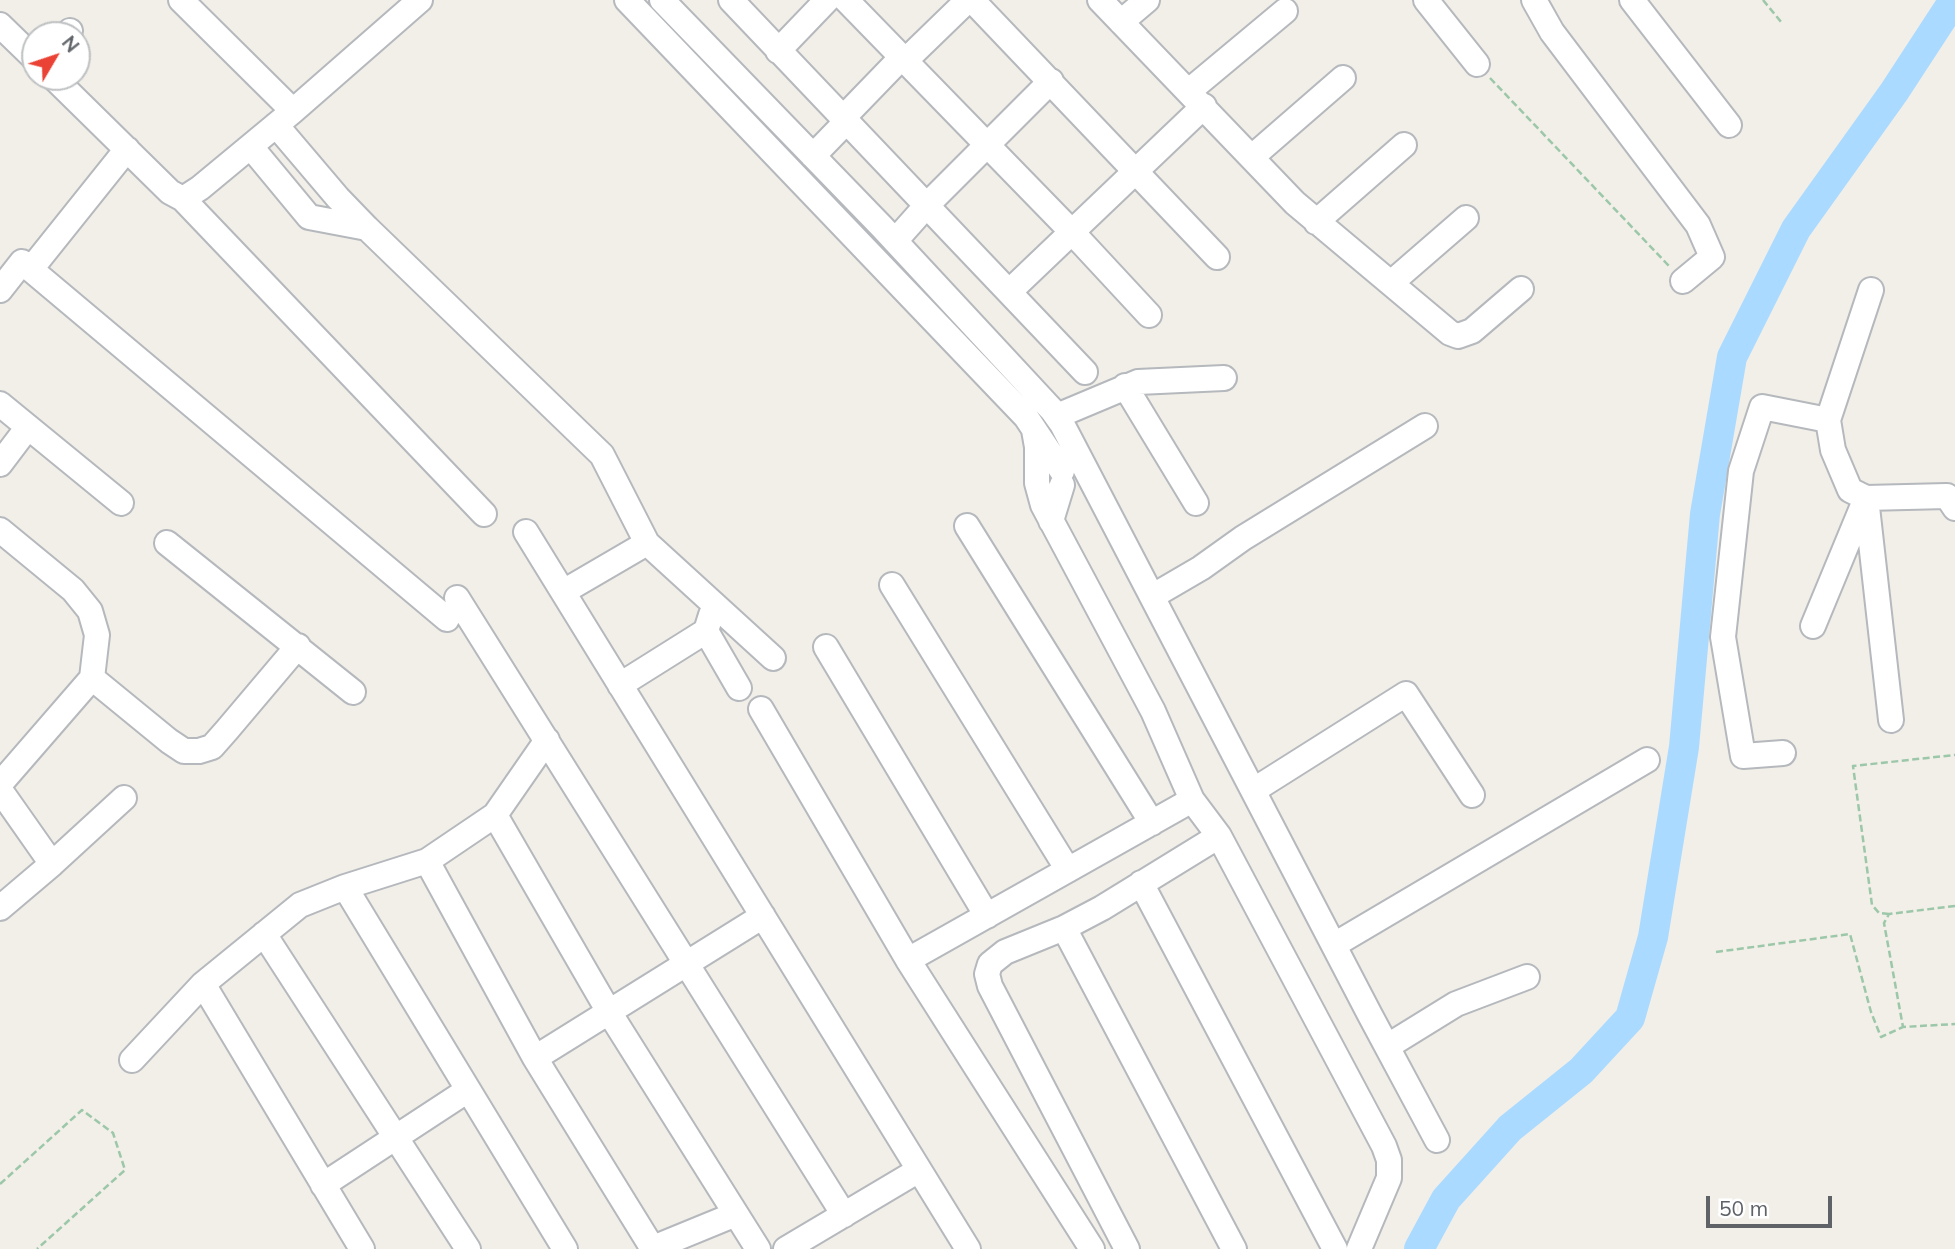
<!DOCTYPE html>
<html>
<head>
<meta charset="utf-8">
<style>
  body { margin:0 }
  #map { position:relative; width:1955px; height:1249px; overflow:hidden; background:#f1efe8; font-family:Mulish,sans-serif }
  canvas { display:block }
  .north { position:absolute; left:21px; top:21px; width:70px; height:70px; box-sizing:border-box; background:#fff; border:2px solid #bfc1c3; border-radius:50%; rotate:51deg; font-size:19px; font-weight:700; line-height:28px; text-align:center; color:#5f6368 }
  .north::after { content:''; display:block; margin:auto; width:24px; height:32px; background:#ea4335; clip-path:polygon(50% 0,100% 100%,50% 72%,0 100%) }
  .scale { position:absolute; left:1706px; top:1196px; width:126px; height:32px; box-sizing:border-box; border:4px solid #5f6368; border-top:0; padding-left:9px; font-size:21px; line-height:24px; white-space:nowrap; color:#5f6368; -webkit-text-stroke:5px #fff; paint-order:stroke }
</style>
</head>
<body>
<div id="map">
<canvas width="1955" height="1249"></canvas>
<div class="north">N</div>
<div class="scale">50 m</div>
</div>
<script>
const g = document.querySelector('canvas').getContext('2d');
g.lineJoin = 'round';
const toPath = rows => new Path2D(rows.map(r => 'M' + r).join(''));
function strokePath(path, color, width, dash) { g.strokeStyle = color; g.lineWidth = width; g.lineCap = dash ? 'butt' : 'round'; g.setLineDash(dash || []); g.stroke(path); }
strokePath(toPath([
  [1419,1249,1446,1199,1510,1128,1581,1071,1630,1018,1653,937,1684,747,1705,514,1732,357,1796,229,1894,92,1954,0]
]), '#aadaff', 30);
const minor = toPath([
  [181,0,293,111],
  [627,0,1026,417,1062,471],
  [662,0,882,227,1052,410,1062,424,1370,1015,1437,1140],
  [731,0,1085,372],
  [846,0,1071,231,1149,315],
  [972,0,1217,257],
  [1100,0,1295,203,1450,333,1458,336,1472,331,1521,289],
  [1426,0,1477,64],
  [1534,0,1552,32,1698,225,1712,257,1683,281],
  [1632,0,1729,125],
  [1121,22,1147,0],
  [0,25,35,59],
  [67,35,70,31],
  [778,51,827,0],
  [905,61,968,0],
  [53,77,170,192,183,199,484,514],
  [1189,91,1285,11],
  [843,118,901,58],
  [251,147,309,217,367,228,338,198,276,125],
  [813,156,846,122],
  [1252,157,1343,78],
  [183,199,200,188,293,111,420,0],
  [1316,222,1404,145],
  [367,228,602,455,647,543,773,658],
  [895,241,927,205,1051,81],
  [31,269,127,149],
  [1391,283,1466,218],
  [0,290,22,262,447,619],
  [1010,291,1204,106],
  [1125,386,1196,503],
  [0,404,121,503],
  [1057,416,1138,382,1224,378],
  [1034,430,1037,447,1037,483,1043,505,1153,711,1192,800,1219,836,1384,1146,1389,1160,1389,1178,1359,1249],
  [0,464,28,427],
  [1051,521,1062,485],
  [967,526,1152,823],
  [0,530,73,590,90,611,97,635,92,678,0,784],
  [526,532,968,1249],
  [167,543,353,692],
  [892,585,1068,870],
  [563,592,647,543],
  [1153,596,1201,568,1243,538,1425,426],
  [457,598,844,1215],
  [711,615,706,631,739,688],
  [1813,626,1866,498,1850,490,1833,450,1828,420,1871,290],
  [826,647,987,916],
  [92,678,169,741,184,751,199,751,212,747,227,730,298,646],
  [620,685,706,631],
  [761,709,908,960,1092,1249],
  [1891,720,1866,498,1947,496,1955,508],
  [1783,753,1743,756,1723,637,1741,471,1762,407,1828,420],
  [0,790,52,864],
  [1254,790,1406,694,1472,795],
  [495,815,609,1012,758,1249],
  [427,861,535,1058],
  [1141,883,1335,1249],
  [345,887,565,1249],
  [0,908,52,864,124,798],
  [1064,928,1234,1249],
  [264,934,468,1249],
  [1334,945,1647,760],
  [908,960,1192,800],
  [203,984,362,1249],
  [1388,1046,1456,1004,1527,977],
  [132,1060,203,984,300,905,345,887,427,861,495,815,547,740],
  [323,1185,468,1090],
  [653,1248,736,1214],
  [653,1249,535,1058,763,916],
  [786,1249,919,1170],
  [1127,1249,990,986,987,974,990,964,1005,952,1064,928,1102,908,1219,836]
]);
strokePath(minor, '#b5b8bc', 28);
strokePath(toPath([
  [1763,0,1782,23],
  [1490,78,1669,266],
  [1955,906,1889,914,1884,923,1903,1027,1955,1024],
  [1889,914,1879,913,1872,905,1853,766,1955,755],
  [1716,952,1850,934,1871,1012,1881,1037,1903,1027],
  [0,1184,82,1110,113,1133,125,1170,37,1249]
]), '#9cc7a9', 2.5, [7, 3.5]);
strokePath(minor, '#fff', 24);
</script>
</body>
</html>
